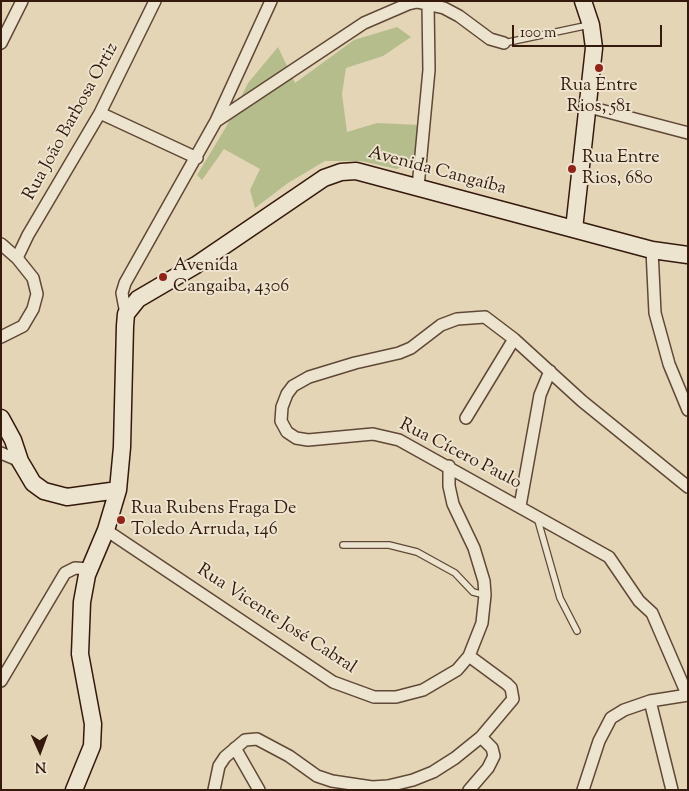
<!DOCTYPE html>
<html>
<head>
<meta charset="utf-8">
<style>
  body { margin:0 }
  #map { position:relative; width:689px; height:791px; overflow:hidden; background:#e3d5b5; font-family:"Sorts Mill Goudy",serif }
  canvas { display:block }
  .frame { position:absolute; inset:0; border:2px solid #34190c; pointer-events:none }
  .north { position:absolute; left:15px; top:726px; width:50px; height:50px; -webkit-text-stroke:4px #ede4cf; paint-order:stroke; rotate:178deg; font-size:14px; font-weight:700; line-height:20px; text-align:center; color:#34190c }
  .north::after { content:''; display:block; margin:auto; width:18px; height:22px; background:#34190c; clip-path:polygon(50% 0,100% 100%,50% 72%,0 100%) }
  .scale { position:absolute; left:512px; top:25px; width:150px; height:22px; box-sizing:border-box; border:2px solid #34190c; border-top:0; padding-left:6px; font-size:15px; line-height:18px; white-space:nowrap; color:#34190c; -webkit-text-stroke:4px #ede4cf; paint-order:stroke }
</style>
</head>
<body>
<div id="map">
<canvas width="689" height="791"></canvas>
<div class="frame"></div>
<div class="north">N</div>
<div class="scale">100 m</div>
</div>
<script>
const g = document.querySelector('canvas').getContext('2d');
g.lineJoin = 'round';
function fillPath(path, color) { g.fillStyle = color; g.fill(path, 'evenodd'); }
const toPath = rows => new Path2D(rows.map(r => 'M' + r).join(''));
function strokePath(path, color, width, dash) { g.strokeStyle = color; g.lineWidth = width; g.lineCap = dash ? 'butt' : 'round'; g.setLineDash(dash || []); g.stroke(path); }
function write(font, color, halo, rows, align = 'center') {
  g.font = font + ' "Sorts Mill Goudy",serif'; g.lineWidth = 4; g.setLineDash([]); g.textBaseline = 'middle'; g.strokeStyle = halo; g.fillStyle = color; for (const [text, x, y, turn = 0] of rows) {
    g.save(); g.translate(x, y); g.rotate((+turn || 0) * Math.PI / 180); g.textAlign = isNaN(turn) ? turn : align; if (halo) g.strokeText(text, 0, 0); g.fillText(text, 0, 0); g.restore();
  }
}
fillPath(toPath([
  [397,27,411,37,383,56,346,68,342,94,347,132,377,123,420,125,415,161,397,169,361,161,325,161,288,183,255,208,250,190,260,169,224,149,202,180,197,175,226,127,248,83,278,47,295,83,354,40]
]), '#b6bd8c');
const lane = toPath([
  [504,43,589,25],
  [537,517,560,598,577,631],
  [343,545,389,545,417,552,455,573,473,592,485,595]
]);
const street = toPath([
  [1,43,22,1],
  [589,107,688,133],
  [100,113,197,158],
  [218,120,364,23,408,4,417,2,444,8,459,16,490,39,504,43],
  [418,187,429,70,428,4],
  [1,244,17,258,33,278,37,294,33,309,23,326,1,337],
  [652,250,655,313,669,364,688,410],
  [17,258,28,235,100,113,155,1],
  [126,314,122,293,125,283,216,121,271,1],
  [466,418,514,339],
  [1,453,20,461],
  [520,506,540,395,550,371],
  [106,530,333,682,374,697,396,697,423,690,457,670,469,656,482,623,485,595,484,581,474,548,453,504,449,486,449,466],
  [1,681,65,573,75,568,90,569],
  [687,694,652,613,639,601,609,557,399,440,373,434,308,440,296,438,287,432,281,421,282,407,287,394,293,386,309,377,355,363,399,353,411,348,441,325,457,319,485,317,514,339,582,401,688,487],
  [650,701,672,790],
  [235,748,259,790],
  [214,790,219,766,225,757,245,740,257,739,289,756,317,776,332,781,372,787,388,786,413,780,433,772,455,758,481,737,513,699,511,688,507,684,469,656],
  [469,790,488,768,494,756,492,748,481,737],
  [583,790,599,741,611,718,624,710,650,701,688,695]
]);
const secondary = toPath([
  [574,229,594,48,591,25,583,1],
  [1,418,13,440,20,461,33,483,44,491,67,497,118,490],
  [74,790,92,746,93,724,80,654,82,602,87,575,106,530,118,490,122,447,125,326,126,314,138,299,196,265,324,178,341,172,356,171,652,250,688,255]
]);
strokePath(lane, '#604836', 8);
strokePath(street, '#604836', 14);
strokePath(secondary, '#34190c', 19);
strokePath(lane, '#ede4cf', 5.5);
strokePath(street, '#ede4cf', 11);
strokePath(secondary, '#ede4cf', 16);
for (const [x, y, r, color] of [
  [599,68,5,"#8f2418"],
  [572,169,5,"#8f2418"],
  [163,277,5,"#8f2418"],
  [121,520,5,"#8f2418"]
]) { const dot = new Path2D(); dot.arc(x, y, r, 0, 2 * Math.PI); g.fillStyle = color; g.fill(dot); strokePath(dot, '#ede4cf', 2); }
write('18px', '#34190c', '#ede4cf', [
  ["Rua Entre",599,87,"center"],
  ["Rios, 581",599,108,"center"],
  ["Rua Entre",582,159],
  ["Rios, 680",582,180],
  ["Avenida",173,267],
  ["Cangaiba, 4306",173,288],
  ["Rua Rubens Fraga De",131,510],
  ["Toledo Arruda, 146",131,531]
], 'left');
write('18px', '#34190c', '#ede4cf', [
  ["Rua João Barbosa Ortiz",72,122,-61],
  ["Avenida Cangaíba",437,172,15],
  ["Rua Cícero Paulo",460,455,27],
  ["Rua Vicente José Cabral",276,620,33]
]);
</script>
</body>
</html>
